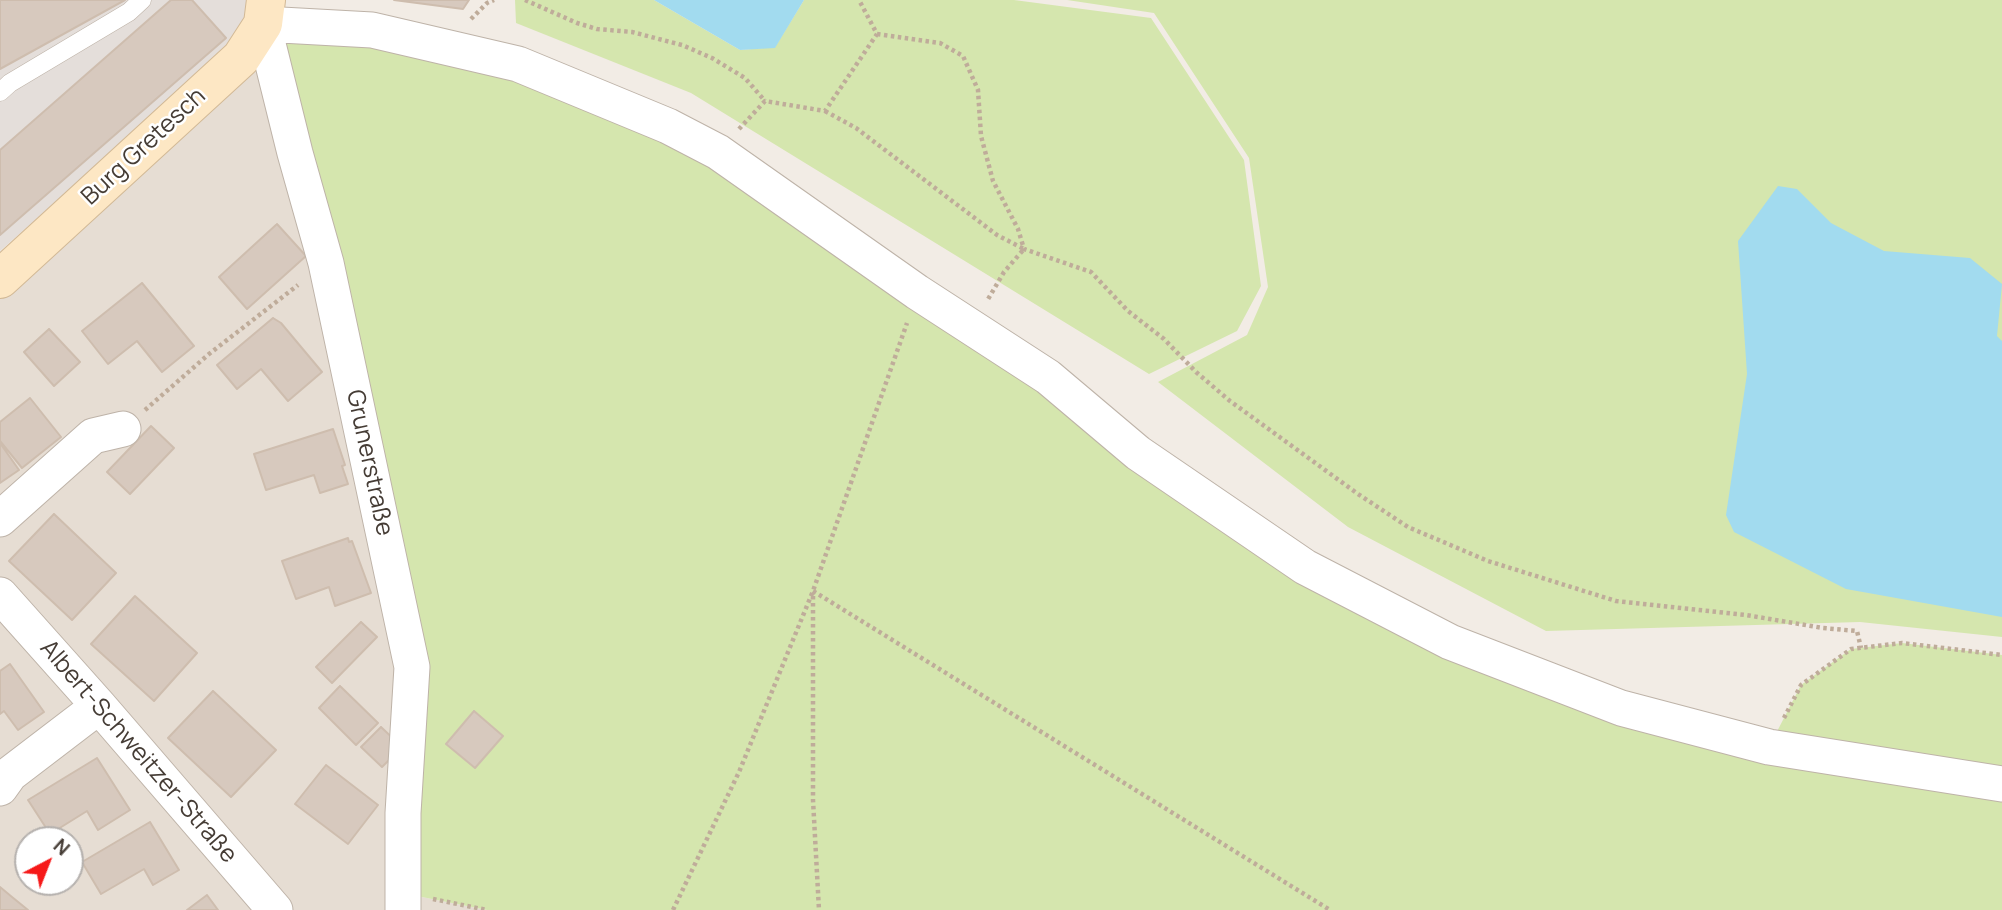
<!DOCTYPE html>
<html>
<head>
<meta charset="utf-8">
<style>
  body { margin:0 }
  #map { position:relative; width:2002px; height:910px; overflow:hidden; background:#f2ece5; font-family:Manrope,sans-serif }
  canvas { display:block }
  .north { position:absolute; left:14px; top:826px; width:70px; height:70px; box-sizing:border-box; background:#fff; border:2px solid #b5b1ae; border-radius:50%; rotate:42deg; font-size:19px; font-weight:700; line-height:28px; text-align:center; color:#453c35 }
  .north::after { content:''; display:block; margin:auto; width:24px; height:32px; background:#f61919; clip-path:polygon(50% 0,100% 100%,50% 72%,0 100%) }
</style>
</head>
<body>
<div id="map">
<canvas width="2002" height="910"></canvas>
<div class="north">N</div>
</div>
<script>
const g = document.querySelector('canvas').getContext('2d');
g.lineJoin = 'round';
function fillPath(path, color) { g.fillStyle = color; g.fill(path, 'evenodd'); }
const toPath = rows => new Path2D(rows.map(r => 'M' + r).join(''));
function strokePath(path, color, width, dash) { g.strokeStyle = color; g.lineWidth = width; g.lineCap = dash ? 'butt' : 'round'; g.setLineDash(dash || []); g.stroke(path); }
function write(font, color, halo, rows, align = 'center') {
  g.font = font + ' Manrope,sans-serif'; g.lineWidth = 5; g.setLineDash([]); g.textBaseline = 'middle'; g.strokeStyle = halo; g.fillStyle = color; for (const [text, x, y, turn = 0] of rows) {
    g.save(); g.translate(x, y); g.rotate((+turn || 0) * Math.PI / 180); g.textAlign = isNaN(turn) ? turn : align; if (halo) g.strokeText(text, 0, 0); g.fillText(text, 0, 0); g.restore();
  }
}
fillPath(toPath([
  [263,24,412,667,402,893,487,910,0,910,0,281],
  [28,840,70,840,70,882,28,882]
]), '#e6ddd3');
fillPath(toPath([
  [0,0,250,0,250,7,226,50,0,251]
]), '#e4deda');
fillPath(toPath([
  [515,0,654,0,740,50,775,47,804,0,1014,0,1151,18,1244,160,1261,286,1237,331,1149,374,691,93,516,23],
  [1067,0,2002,0,2002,637,1860,622,1546,631,1348,527,1158,382,1247,335,1268,287,1249,158,1154,13],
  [263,24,372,30,668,126,1450,642,1769,747,1801,685,1851,649,1902,643,2002,655,2002,910,487,910,402,893,412,667]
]), '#d5e6ae');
fillPath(toPath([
  [654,0,804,0,775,48,740,50],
  [1778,186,1797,189,1831,223,1884,251,1970,258,2002,284,1997,336,2002,341,2002,617,1846,589,1734,532,1726,515,1747,374,1738,241]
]), '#a2dbef');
const building = toPath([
  [0,0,125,0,0,69,0,0],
  [171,0,192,0,226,38,0,235,0,150,171,0],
  [394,0,469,0,463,9,394,0],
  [277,224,306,256,247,309,219,277,277,224],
  [142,283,194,346,162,372,137,341,108,364,82,331,142,283],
  [273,318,281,323,322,372,288,401,261,369,237,389,217,365,273,318],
  [49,329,80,362,54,386,24,352,49,329],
  [30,398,61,437,22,468,0,441,0,422,30,398],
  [151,426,174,448,130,494,107,472,151,426],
  [333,429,345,465,342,466,348,484,320,493,314,475,266,490,254,454,333,429],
  [0,443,19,470,0,483,0,443],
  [54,514,116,573,72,620,9,561,54,514],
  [348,538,349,542,352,541,371,593,335,606,329,587,296,599,282,561,348,538],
  [135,596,197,653,154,701,91,644,135,596],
  [361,622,377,637,332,683,316,667,361,622],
  [10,664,44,712,18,730,4,711,0,714,0,671,10,664],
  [340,686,378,723,356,745,319,708,340,686],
  [213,691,276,750,231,797,168,738,213,691],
  [474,711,503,736,475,768,446,744,474,711],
  [381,727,402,747,382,767,361,747,381,727],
  [97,758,130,810,98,830,87,811,50,834,28,800,97,758],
  [326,765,378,805,348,844,295,804,326,765],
  [150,822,179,870,153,885,144,869,101,894,82,862,150,822],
  [0,887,12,897,28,910,0,910,0,887],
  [207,895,218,910,187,910,207,895]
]);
fillPath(building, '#d7c9be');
strokePath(building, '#cebdae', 2);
const lane = toPath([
  [0,92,10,83,129,12,142,0]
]);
const street = toPath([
  [0,519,93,436,123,429],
  [0,595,99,706,275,910],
  [0,788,10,774,99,706],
  [403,910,403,813,412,667,326,263,295,153,263,24,372,30,518,64,668,126,718,152,917,292,1048,377,1138,453,1305,567,1450,642,1621,708,1769,747,2002,784]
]);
const secondary = toPath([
  [0,279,241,58,263,24,266,0]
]);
strokePath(lane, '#beb3a8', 19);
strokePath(street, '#beb3a8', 37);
strokePath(secondary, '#d2b996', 40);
strokePath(toPath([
  [525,0,577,23,597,29,632,32,682,45,712,58,745,78,765,101],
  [471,19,487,3,494,0],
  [877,34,940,43,963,56,978,90,981,136,993,181,1018,229,1024,249,1091,272,1128,311,1164,339,1196,372,1230,401,1358,494,1408,527,1488,561,1616,601,1746,615,1823,628,1857,631,1861,648],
  [825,111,856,128,997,235,1024,249,1004,272,987,301],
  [739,129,765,101,825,111,877,34,859,0],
  [145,410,209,354,298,285],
  [813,591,1330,910],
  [813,596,813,800,819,910],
  [1784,718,1801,685,1851,649,1902,643,2002,655],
  [433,899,487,910],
  [673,910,739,772,813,591,907,323]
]), '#bfac9a', 4.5, [3.5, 3.5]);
strokePath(lane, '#fff', 18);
strokePath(street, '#fff', 35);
strokePath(secondary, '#fde7c4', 38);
write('24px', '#453c35', '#fff', [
  ["Burg Gretesch",144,147,-43],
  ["Grunerstraße",369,463,78],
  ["Albert-Schweitzer-Straße",138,752,49]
]);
</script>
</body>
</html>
